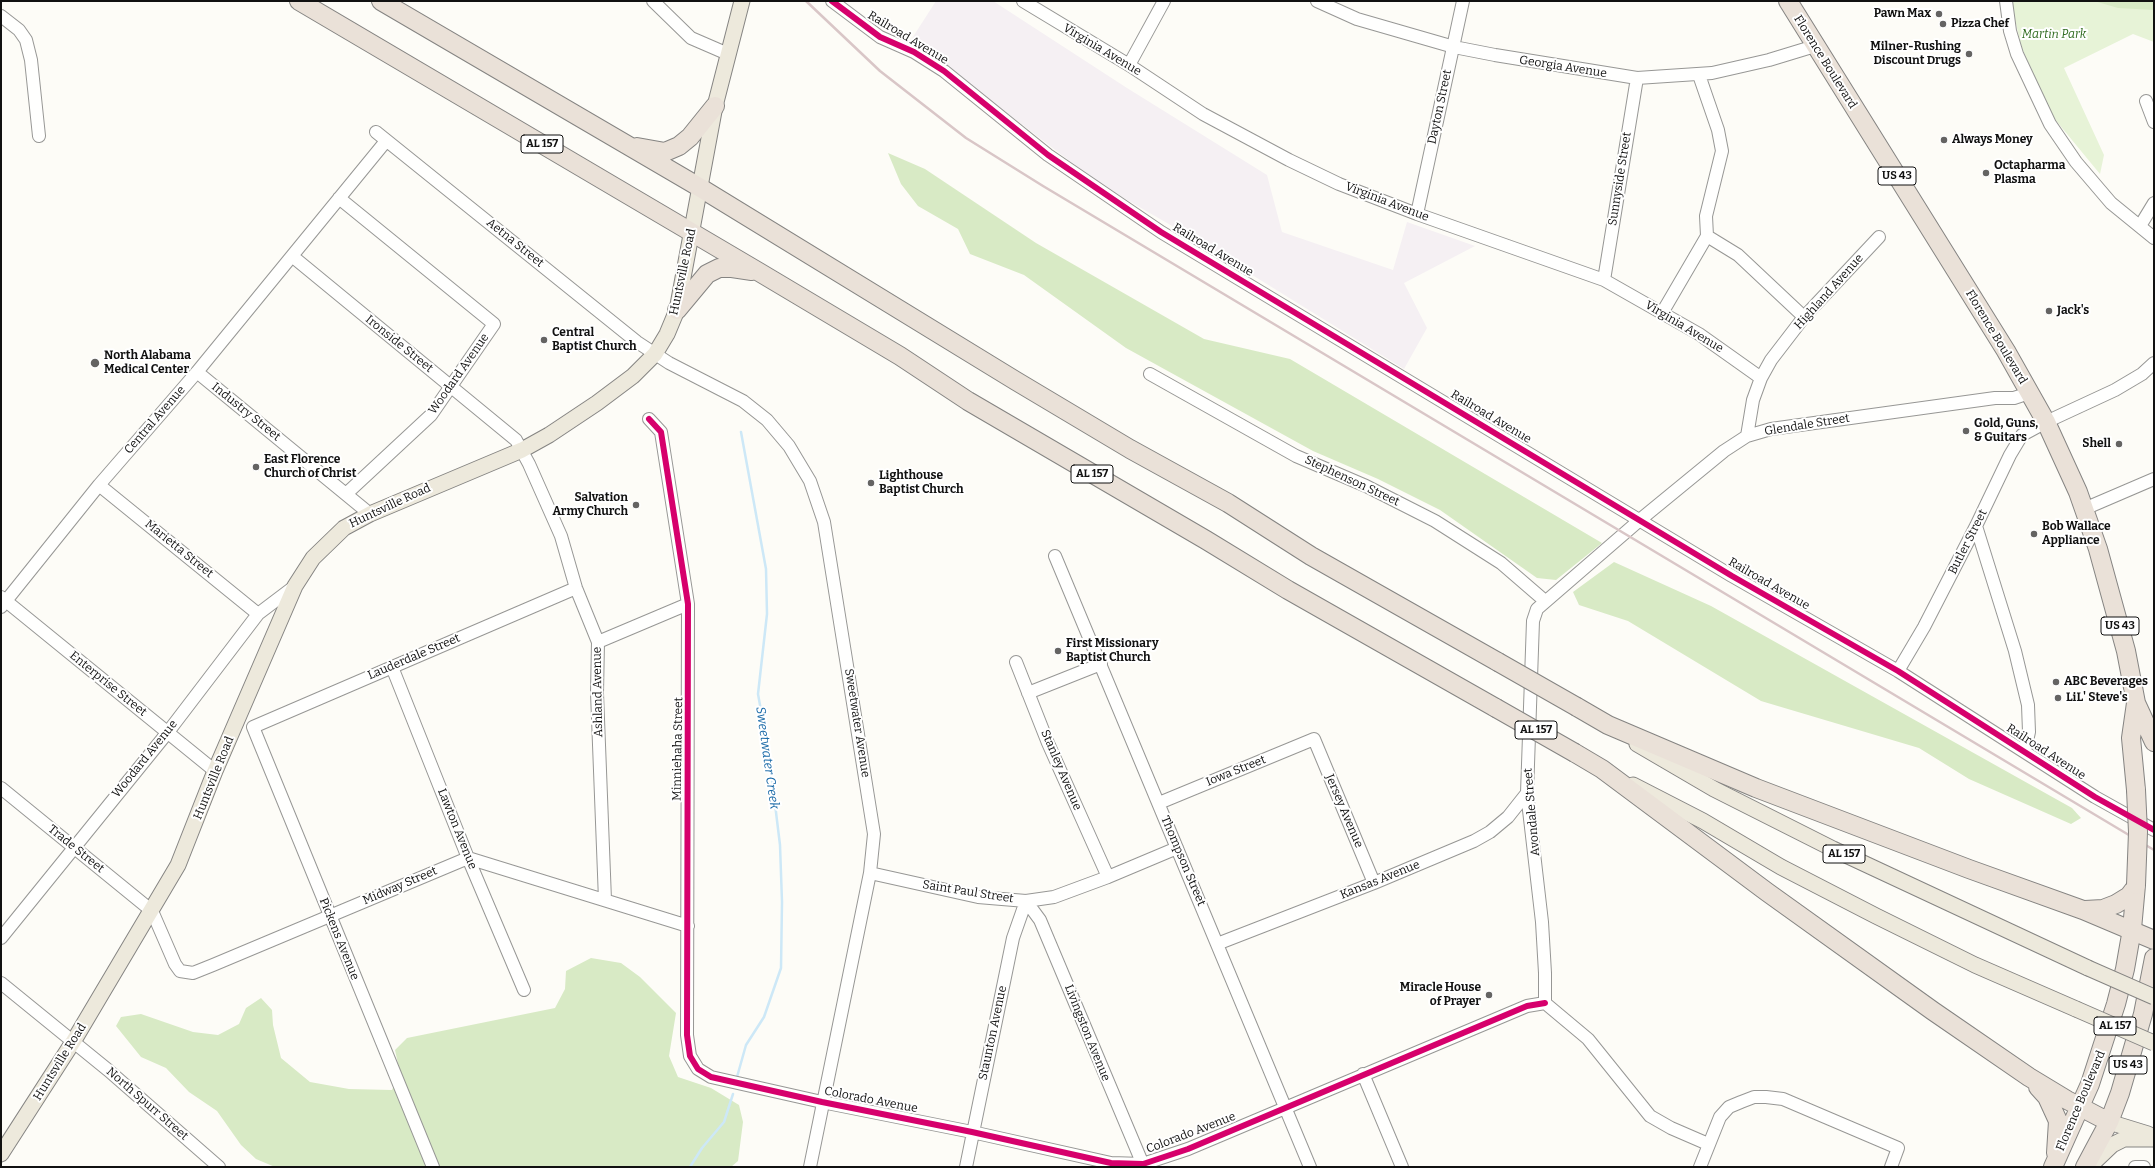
<!DOCTYPE html>
<html>
<head>
<meta charset="utf-8">
<style>
  body { margin:0 }
  #map { position:relative; width:2155px; height:1168px; overflow:hidden; background:#fdfcf7; font-family:Bitter,serif }
  canvas { display:block }
  .frame { position:absolute; inset:0; border:2px solid #111; pointer-events:none }
</style>
</head>
<body>
<div id="map">
<canvas width="2155" height="1168"></canvas>
<div class="frame"></div>
</div>
<script>
const g = document.querySelector('canvas').getContext('2d');
g.lineJoin = 'round';
function fillPath(path, color) { g.fillStyle = color; g.fill(path, 'evenodd'); }
const toPath = rows => new Path2D(rows.map(r => 'M' + r).join(''));
function strokePath(path, color, width, dash) { g.strokeStyle = color; g.lineWidth = width; g.lineCap = dash ? 'butt' : 'round'; g.setLineDash(dash || []); g.stroke(path); }
function write(font, color, halo, rows, align = 'center') {
  g.font = font + ' Bitter,serif'; g.lineWidth = 4; g.setLineDash([]); g.textBaseline = 'middle'; g.strokeStyle = halo; g.fillStyle = color; for (const [text, x, y, turn = 0] of rows) {
    g.save(); g.translate(x, y); g.rotate((+turn || 0) * Math.PI / 180); g.textAlign = isNaN(turn) ? turn : align; if (halo) g.strokeText(text, 0, 0); g.fillText(text, 0, 0); g.restore();
  }
}
fillPath(toPath([
  [936,1,993,1,1127,88,1267,175,1282,232,1393,270,1407,222,1475,246,1404,283,1427,328,1404,369,1186,234,1122,197,1084,172,943,64,909,43]
]), '#f5f0f3');
fillPath(toPath([
  [2011,1,2154,1,2154,42,2133,34,2064,68,2104,155,2100,174,2053,117,2021,46]
]), '#e7f3d7');
fillPath(toPath([
  [2094,1,2154,1,2154,10,2118,8],
  [888,153,925,169,1036,243,1204,339,1290,359,1602,543,1556,580,1537,578,1440,510,1378,479,1313,451,1126,348,1024,275,970,254,958,229,918,206,901,184],
  [1614,562,1711,606,2072,808,2081,818,2071,824,1969,779,1919,748,1761,701,1628,621,1579,605,1573,592],
  [591,958,621,963,640,977,676,1013,669,1056,678,1077,711,1088,739,1105,743,1122,738,1161,731,1167,275,1167,256,1159,241,1145,217,1111,189,1092,166,1068,141,1057,116,1026,121,1017,141,1014,193,1032,218,1035,239,1024,246,1008,261,998,272,1010,273,1025,281,1058,310,1082,349,1089,392,1090,400,1073,395,1050,407,1038,555,1008,565,989,566,971]
]), '#d8eac5');
strokePath(toPath([
  [737,1077,746,1045,764,1017,781,968,782,902,780,845,769,755,758,694,767,614,766,569,741,432],
  [690,1167,702,1148,724,1122,733,1094]
]), '#cde8f7', 2.5);
const minor = toPath([
  [653,1,691,38,728,54],
  [832,1,880,37,914,52,944,71,1048,155,1161,232,1732,576,1898,671,2095,797,2154,830],
  [1023,1,1129,65,1203,114,1289,160,1339,184,1417,214,1604,280,1699,334,1761,378],
  [1317,1,1357,19,1454,47,1495,55,1637,78,1712,73,1769,60,1815,46],
  [2006,1,2010,31,2017,54,2050,124,2076,162,2111,203,2154,238],
  [1,16,19,30,26,40,31,60,39,136],
  [1129,65,1164,1],
  [2146,101,2154,122],
  [376,132,637,342,669,363,743,401,767,420,789,446,810,481,824,522,874,834,870,873,810,1167],
  [339,198,494,324,431,415,346,494],
  [1417,214,1463,1],
  [2140,226,2154,203],
  [1707,236,1738,255,1804,317],
  [292,256,516,440,529,464,561,536,576,588,598,642,597,693,605,900],
  [1604,280,1637,78],
  [1662,313,1707,236,1706,216,1722,151,1718,130,1699,75],
  [197,372,370,514],
  [1150,374,1296,456,1366,486,1435,521,1501,563,1545,601],
  [649,419,661,432,688,604,687,1035,690,1056,698,1069,711,1077,822,1102,972,1132,1111,1163,1143,1164,1188,1149,1527,1006,1545,1003],
  [1747,436,1753,400,1761,378,1771,360,1804,317,1879,237],
  [99,485,258,614],
  [2084,509,2154,479],
  [1976,526,2015,651,2028,705,2029,732,2025,750],
  [1055,556,1310,1167],
  [1,597,215,771],
  [1,607,99,485,197,372,386,141],
  [598,642,688,604],
  [1016,662,1048,743,1108,877],
  [392,667,468,858,524,990],
  [1898,671,1924,627,1976,526,2010,455,2022,435,2046,422,2115,390,2142,374,2154,363],
  [1028,693,1101,664],
  [253,727,433,1167],
  [253,727,576,588],
  [1,788,152,911,175,964,180,971,193,973,213,965,468,858,688,926],
  [1159,803,1314,739,1374,883],
  [870,873,978,897,1026,901,1054,897,1108,877,1177,848],
  [1026,901,1040,920,1144,1167],
  [1,938,168,732,258,614,295,586],
  [1217,944,1374,883,1474,841,1490,832,1508,817,1527,793],
  [1,983,108,1070,219,1167],
  [1545,1003,1545,973,1542,922,1527,793,1533,621,1537,609,1641,519,1724,451,1747,436,1771,429,1995,398,2014,398,2029,393],
  [1545,1003,1588,1039,1650,1116,1671,1128,1708,1144],
  [1363,1074,1402,1167],
  [966,1167,1013,938,1026,901],
  [1700,1167,1720,1117,1729,1107,1741,1102,1754,1097,1766,1097,1783,1099,1898,1148,1891,1167],
  [2135,1167,2144,1167]
]);
const major = toPath([
  [1637,744,1714,789,1833,849,2088,968],
  [1633,785,1703,821,1781,867,1876,916,1975,965,2076,1009],
  [2109,1122,2148,1134],
  [1,1154,73,1042,178,865,215,771,295,586,313,558,344,528,370,514,522,450,549,435,597,403,633,376,655,354,667,334,677,310,715,106,742,1],
  [2089,1167,2112,1145,2124,1139,2154,1139]
]);
const highway = toPath([
  [299,1,759,272,900,356,968,401,1206,540,1288,590,1496,708],
  [381,1,699,187,1016,381,1130,449,1228,503,1311,556,1498,662],
  [1788,1,2006,351,2046,422,2078,492,2098,549,2126,651,2136,703,2154,742],
  [637,147,665,152,679,146,690,137,715,106],
  [677,310,707,274,719,268,732,268,752,271],
  [1577,707,1608,725,1756,788,1969,869,2083,910,2154,940],
  [1575,753,1602,769,1767,892,1933,1011,2029,1077,2067,1100,2109,1122],
  [2136,790,2131,738,2136,703],
  [2085,910,2103,909,2116,904,2129,896,2135,888],
  [2038,1087,2047,1097,2058,1121,2056,1153],
  [2053,1167,2090,1084,2116,1004,2125,969,2132,929,2136,885],
  [2085,1167,2109,1122,2120,1093,2143,1014,2154,958]
]);
strokePath(minor, '#979795', 14);
strokePath(major, '#858482', 17);
strokePath(highway, '#858482', 20);
strokePath(minor, '#fffffe', 12);
strokePath(major, '#ede9dc', 15);
strokePath(highway, '#eae1d8', 18);
strokePath(toPath([
  [806,1,880,71,966,138,1043,186,2154,850]
]), '#d9c6c7', 2.5);
const majorBridge = toPath([
  [2088,968,2154,997],
  [2076,1009,2154,1043]
]);
const highwayBridge = toPath([
  [1498,662,1577,707],
  [1496,708,1575,753],
  [2136,790,2138,832,2136,885]
]);
strokePath(majorBridge, '#858482', 17, []);
strokePath(highwayBridge, '#858482', 20, []);
strokePath(majorBridge, '#ede9dc', 15);
strokePath(highwayBridge, '#eae1d8', 18);
strokePath(toPath([
  [832,1,880,37,914,52,944,71,1048,155,1161,232,1732,576,1898,671,2095,797,2154,830],
  [649,419,661,432,688,604,687,1035,690,1056,698,1069,711,1077,822,1102,972,1132,1111,1163,1143,1164,1188,1149,1527,1006,1545,1003]
]), '#d6006c', 6);
for (const [x, y, r, color] of [
  [1939,14,4,"#646362"],
  [1943,24,4,"#646362"],
  [1969,54,4,"#646362"],
  [1944,140,4,"#646362"],
  [1986,173,4,"#646362"],
  [2049,311,4,"#646362"],
  [544,340,4,"#646362"],
  [95,363,5,"#646362"],
  [1966,431,4,"#646362"],
  [2119,444,4,"#646362"],
  [256,467,4,"#646362"],
  [871,483,4,"#646362"],
  [636,505,4,"#646362"],
  [2034,534,4,"#646362"],
  [1058,651,4,"#646362"],
  [2056,682,4,"#646362"],
  [2058,698,4,"#646362"],
  [1489,995,4,"#646362"]
]) { const dot = new Path2D(); dot.arc(x, y, r, 0, 2 * Math.PI); g.fillStyle = color; g.fill(dot); strokePath(dot, '#fff', 1.5); }
for (const [x, y, w] of [
  [542,144,42],
  [1897,176,38],
  [1092,474,42],
  [2120,626,38],
  [1536,730,42],
  [1844,854,42],
  [2115,1026,42],
  [2128,1065,38]
]) { const box = new Path2D(); box.roundRect(x - w / 2, y - 9, w, 18, 3); g.fillStyle = '#fff'; g.fill(box); strokePath(box, '#111', 1); }
write('bold 11px', '#111', null, [
  ["AL 157",542,144],
  ["US 43",1897,176],
  ["AL 157",1092,474],
  ["US 43",2120,626],
  ["AL 157",1536,730],
  ["AL 157",1844,854],
  ["AL 157",2115,1026],
  ["US 43",2128,1065]
]);
write('bold 12px', '#111', '#fff', [
  ["Pawn Max",1931,14,"right"],
  ["Pizza Chef",1951,24],
  ["Milner-Rushing",1961,47,"right"],
  ["Discount Drugs",1961,61,"right"],
  ["Always Money",1952,140],
  ["Octapharma",1994,166],
  ["Plasma",1994,180],
  ["Jack's",2057,311],
  ["Central",552,333],
  ["Baptist Church",552,347],
  ["North Alabama",104,356],
  ["Medical Center",104,370],
  ["Gold, Guns,",1974,424],
  ["& Guitars",1974,438],
  ["Shell",2111,444,"right"],
  ["East Florence",264,460],
  ["Church of Christ",264,474],
  ["Lighthouse",879,476],
  ["Baptist Church",879,490],
  ["Salvation",628,498,"right"],
  ["Army Church",628,512,"right"],
  ["Bob Wallace",2042,527],
  ["Appliance",2042,541],
  ["First Missionary",1066,644],
  ["Baptist Church",1066,658],
  ["ABC Beverages",2064,682],
  ["LiL' Steve's",2066,698],
  ["Miracle House",1481,988,"right"],
  ["of Prayer",1481,1002,"right"]
], 'left');
write('italic 12px', '#2f6b1f', '#fff', [
  ["Martin Park",2054,35]
]);
write('12px', '#111', '#fff', [
  ["Railroad Avenue",908,38,31],
  ["Virginia Avenue",1102,50,31],
  ["Florence Boulevard",1825,62,58],
  ["Georgia Avenue",1563,67,9],
  ["Dayton Street",1440,107,-78],
  ["Sunnyside Street",1620,179,-81],
  ["Virginia Avenue",1387,202,21],
  ["Aetna Street",515,243,39],
  ["Railroad Avenue",1213,250,31],
  ["Huntsville Road",683,272,-78],
  ["Highland Avenue",1829,292,-48],
  ["Virginia Avenue",1684,327,31],
  ["Florence Boulevard",1996,337,59],
  ["Ironside Street",399,344,39],
  ["Woodard Avenue",459,374,-55],
  ["Industry Street",246,412,39],
  ["Railroad Avenue",1491,417,31],
  ["Central Avenue",155,420,-49],
  ["Glendale Street",1807,425,-9],
  ["Stephenson Street",1352,481,25],
  ["Huntsville Road",390,506,-25],
  ["Butler Street",1968,542,-63],
  ["Marietta Street",179,549,39],
  ["Railroad Avenue",1769,584,30],
  ["Lauderdale Street",414,657,-23],
  ["Enterprise Street",108,684,39],
  ["Ashland Avenue",598,692,-91],
  ["Sweetwater Avenue",857,723,81],
  ["Minniehaha Street",678,749,-89],
  ["Railroad Avenue",2046,752,33],
  ["Woodard Avenue",145,759,-51],
  ["Stanley Avenue",1061,770,67],
  ["Iowa Street",1236,771,-22],
  ["Huntsville Road",214,778,-68],
  ["Jersey Avenue",1344,811,67],
  ["Avondale Street",1532,812,-95],
  ["Lawton Avenue",457,829,68],
  ["Trade Street",76,849,39],
  ["Thompson Street",1183,861,67],
  ["Kansas Avenue",1380,880,-22],
  ["Midway Street",400,886,-23],
  ["Saint Paul Street",968,892,9],
  ["Pickens Avenue",339,939,68],
  ["Staunton Avenue",993,1033,-78],
  ["Livingston Avenue",1087,1033,68],
  ["Huntsville Road",60,1062,-58],
  ["Colorado Avenue",871,1100,11],
  ["Florence Boulevard",2081,1101,-67],
  ["North Spurr Street",147,1104,41],
  ["Colorado Avenue",1191,1133,-21]
]);
write('italic 13px', '#1768a6', '#fff', [
  ["Sweetwater Creek",767,758,82]
]);
</script>
</body>
</html>
